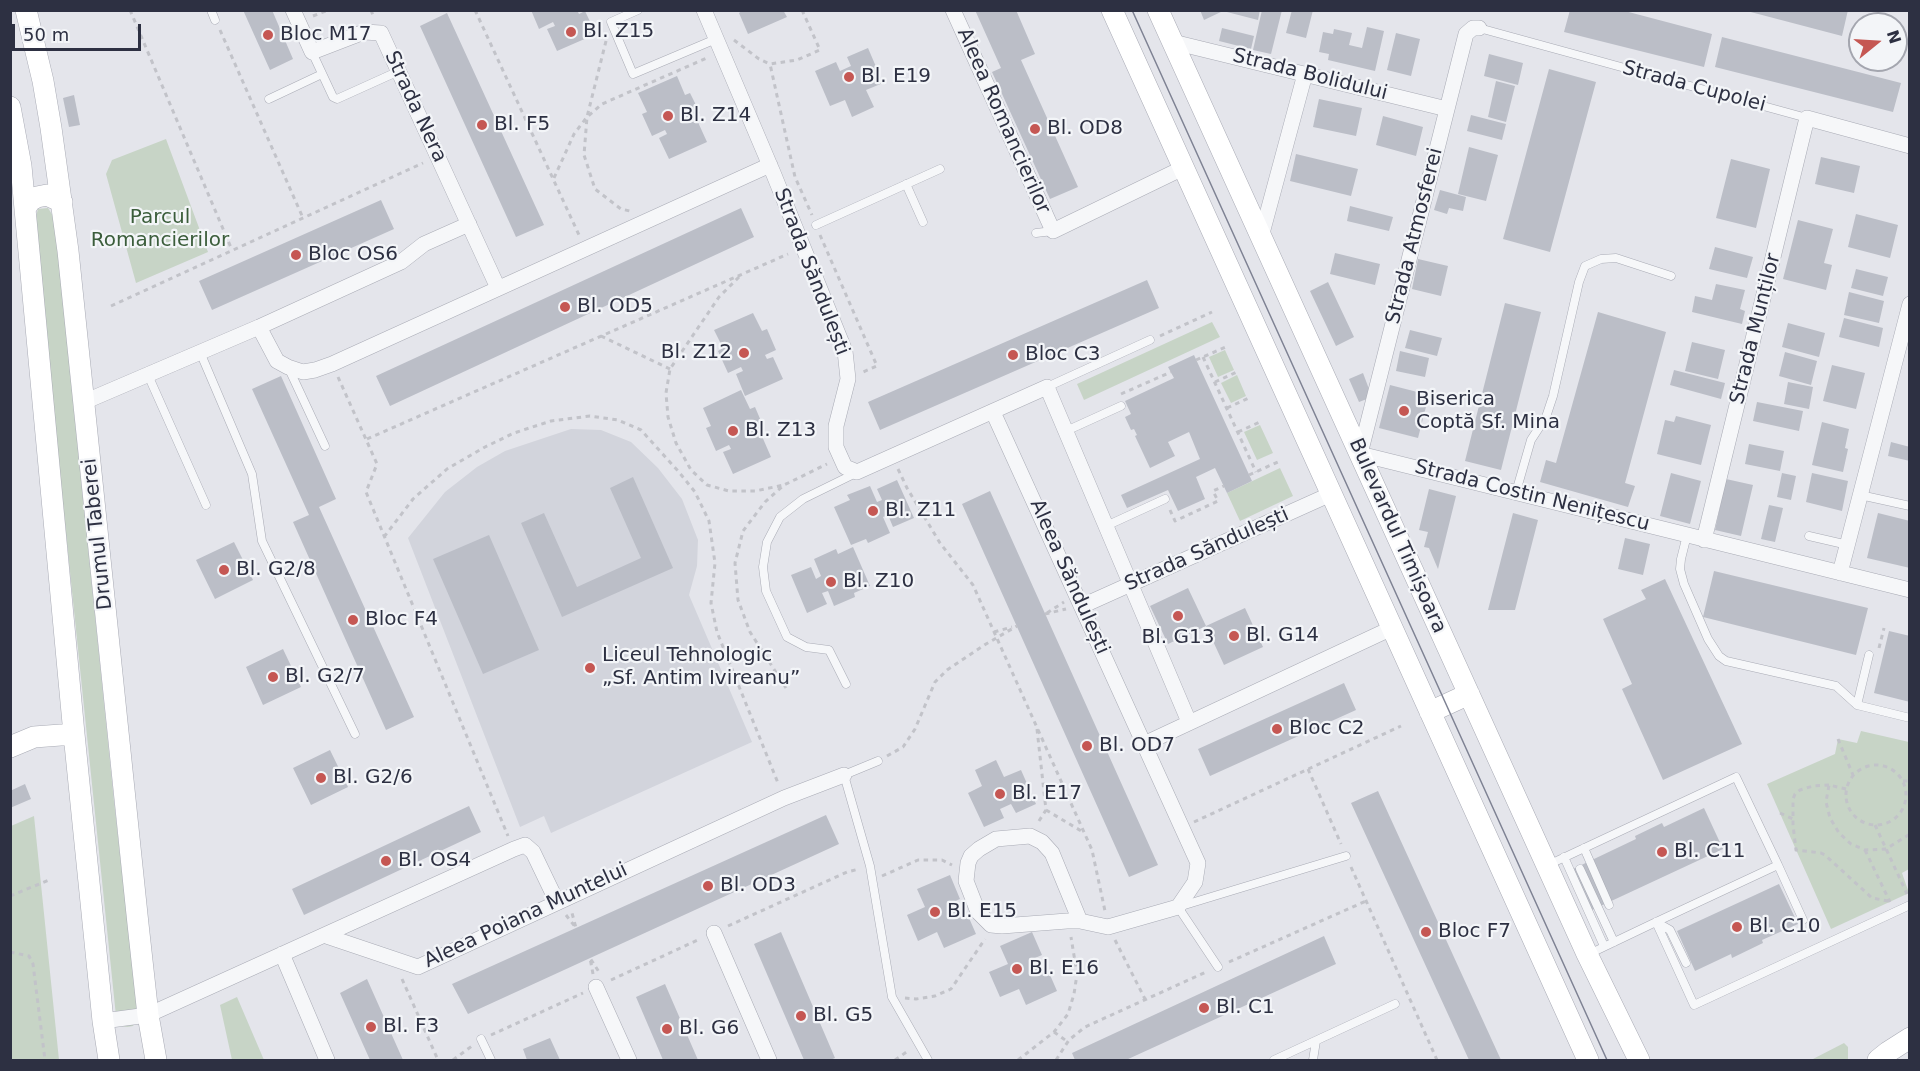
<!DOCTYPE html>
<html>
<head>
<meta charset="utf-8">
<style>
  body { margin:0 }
  #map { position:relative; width:1920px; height:1071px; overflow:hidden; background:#e4e5eb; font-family:"DejaVu Sans",sans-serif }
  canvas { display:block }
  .frame { position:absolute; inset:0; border:12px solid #2d3042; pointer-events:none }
  .north { position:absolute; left:1848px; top:12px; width:60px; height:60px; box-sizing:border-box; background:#f3f5f8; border:2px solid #a4a6af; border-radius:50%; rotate:72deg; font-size:16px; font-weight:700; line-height:24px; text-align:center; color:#2d3042 }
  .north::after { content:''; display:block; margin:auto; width:21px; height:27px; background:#c55753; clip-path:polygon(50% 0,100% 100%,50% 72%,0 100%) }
  .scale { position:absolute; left:12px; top:24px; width:129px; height:27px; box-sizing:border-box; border:3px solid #2d3042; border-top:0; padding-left:8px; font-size:18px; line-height:21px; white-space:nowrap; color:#2d3042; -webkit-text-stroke:4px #f3f5f8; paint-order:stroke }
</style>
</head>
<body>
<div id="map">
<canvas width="1920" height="1071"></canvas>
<div class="frame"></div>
<div class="north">N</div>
<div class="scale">50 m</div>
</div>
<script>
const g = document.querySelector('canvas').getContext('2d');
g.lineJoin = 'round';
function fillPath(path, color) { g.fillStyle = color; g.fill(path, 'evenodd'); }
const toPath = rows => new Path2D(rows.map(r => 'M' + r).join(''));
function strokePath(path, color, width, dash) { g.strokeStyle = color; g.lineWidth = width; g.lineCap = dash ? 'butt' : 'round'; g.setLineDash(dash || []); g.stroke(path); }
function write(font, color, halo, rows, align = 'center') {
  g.font = font + ' "DejaVu Sans",sans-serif'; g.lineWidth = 4.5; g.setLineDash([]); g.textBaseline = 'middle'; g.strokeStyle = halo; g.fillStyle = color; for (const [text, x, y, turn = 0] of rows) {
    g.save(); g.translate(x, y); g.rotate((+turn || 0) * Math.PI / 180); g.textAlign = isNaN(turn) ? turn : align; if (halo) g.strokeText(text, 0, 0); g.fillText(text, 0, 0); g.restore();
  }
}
fillPath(toPath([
  [571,429,601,430,631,442,658,468,682,499,698,540,697,566,689,595,752,742,551,833,544,816,520,827,408,538,445,492,477,467,505,451]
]), '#d2d4dc');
fillPath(toPath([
  [166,139,208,252,136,283,106,174,112,160],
  [48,208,53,216,55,225,114,801,138,1013,138,1019,133,1026,127,1027,121,1026,116,1016,34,224,38,209],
  [1212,322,1220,337,1084,400,1077,384],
  [1225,350,1234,370,1218,377,1209,357],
  [1237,375,1246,396,1231,403,1221,383],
  [1260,425,1273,453,1257,460,1244,432],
  [1280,468,1293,496,1240,521,1227,493],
  [1861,731,1909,742,1909,869,1902,873,1909,893,1831,929,1767,784,1835,754,1838,739,1857,743],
  [34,816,59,1060,11,1060,11,826],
  [237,997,264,1060,232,1060,220,1005],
  [1844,1043,1848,1047,1848,1060,1785,1060,1813,1059]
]), '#c7d4c6');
fillPath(toPath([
  [243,10,272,10,293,59,270,70],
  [531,10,577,10,579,14,585,11,596,34,557,51,547,29,555,26,553,22,539,29],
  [743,10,783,10,787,17,748,34,739,13],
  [975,10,1016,10,1035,54,1021,60,1078,187,1050,199,992,72,1001,68],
  [1200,10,1260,10,1258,20,1223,11,1204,20],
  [1262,10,1282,10,1271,54,1253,50],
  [1292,10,1313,10,1306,38,1286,33],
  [1570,10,1621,10,1712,34,1704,67,1564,32],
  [1743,10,1848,10,1842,36],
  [447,13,544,225,516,237,420,26],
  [1367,27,1384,31,1375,71,1328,60,1329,54,1319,52,1323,32,1333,34,1334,29,1352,33,1349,45,1362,48],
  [1222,28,1254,36,1251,49,1219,41],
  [1396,33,1420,39,1411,76,1387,70],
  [1722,37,1901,83,1893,112,1715,67],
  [868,48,883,83,866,90,874,107,852,117,845,100,830,106,815,71,836,62,840,71,851,66,847,57],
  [1489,54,1523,63,1518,85,1484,76],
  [1549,69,1596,82,1550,252,1503,239],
  [677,76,685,95,690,93,700,113,689,118,690,123,697,120,707,142,669,159,659,138,667,134,665,130,652,136,642,114,647,112,638,93],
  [1496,81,1515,86,1506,122,1488,117],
  [74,95,80,125,69,127,63,98],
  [1319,99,1362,108,1356,136,1313,127],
  [1471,115,1506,124,1502,140,1467,131],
  [1383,116,1423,127,1416,156,1376,145],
  [1469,147,1498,155,1486,201,1458,194],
  [1296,154,1358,169,1351,196,1290,181],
  [1821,157,1860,166,1854,193,1815,184],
  [1731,159,1770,169,1756,228,1716,218],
  [1440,190,1466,197,1463,211,1449,208,1447,214,1434,210],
  [381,200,394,229,212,310,199,281],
  [1350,206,1393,217,1389,231,1347,221],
  [741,208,754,237,390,406,376,376],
  [1856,214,1898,225,1890,258,1848,247],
  [1798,220,1833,229,1824,263,1832,265,1826,290,1783,279],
  [1715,247,1753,257,1747,278,1709,269],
  [1335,253,1380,264,1375,285,1330,274],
  [1418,259,1448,266,1441,296,1412,289],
  [1856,269,1888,277,1883,296,1851,288],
  [1147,280,1159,308,880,430,868,402],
  [1328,282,1354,337,1336,346,1310,291],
  [1716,284,1745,290,1740,309,1745,311,1742,324,1692,312,1695,296,1712,300],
  [1849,292,1884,301,1879,323,1844,315],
  [1505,303,1541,312,1501,470,1465,461],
  [1598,312,1666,332,1625,483,1635,486,1628,507,1540,482,1546,460,1556,463],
  [753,313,762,331,767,329,776,350,765,355,767,359,773,357,783,379,745,396,736,374,743,371,741,367,728,373,718,351,723,348,714,330],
  [1844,318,1883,328,1879,347,1839,337],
  [1788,323,1825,333,1819,357,1782,347],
  [1410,330,1442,338,1437,356,1405,348],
  [1692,342,1725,350,1718,379,1685,371],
  [1400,351,1429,358,1425,377,1396,371],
  [1785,352,1817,361,1811,385,1779,376],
  [1194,355,1252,481,1227,493,1215,468,1196,477,1205,499,1178,511,1168,490,1127,508,1121,495,1200,459,1189,432,1168,442,1175,456,1150,468,1135,436,1137,435,1134,429,1131,430,1125,417,1131,414,1125,401,1174,378,1168,367],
  [1832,365,1865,373,1856,409,1823,401],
  [1674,370,1725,383,1721,399,1670,385],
  [1363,373,1372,397,1359,402,1349,379],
  [281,376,336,499,319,507,414,717,386,730,293,522,309,515,252,389],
  [1788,382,1813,387,1809,409,1784,404],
  [1390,385,1429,395,1418,438,1379,428],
  [741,390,750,409,755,407,764,428,753,433,755,437,761,434,771,457,733,474,723,452,731,449,729,445,716,451,706,428,711,426,703,408],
  [1757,402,1803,411,1799,431,1753,421],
  [1676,416,1711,425,1701,465,1657,454,1665,420,1674,422],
  [1822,422,1849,429,1845,448,1848,449,1843,472,1812,465],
  [1891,442,1910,447,1910,461,1888,456],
  [1749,444,1784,451,1780,471,1745,464],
  [1671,473,1701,481,1690,524,1660,516],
  [1782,473,1796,476,1791,500,1777,497],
  [1812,473,1848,481,1842,511,1806,502],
  [633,477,673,568,562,617,521,523,544,513,577,587,641,558,610,488],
  [1726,479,1753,485,1741,536,1715,530],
  [897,480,914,518,893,527,888,515,883,517,890,533,868,543,866,539,851,545,834,507,850,500,847,495,870,486,877,502,882,500,877,489],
  [1429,489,1456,496,1438,569,1429,548,1424,547,1428,532,1419,530],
  [990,491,1158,865,1129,877,962,504],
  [1769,505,1783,508,1775,542,1761,539],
  [1513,513,1538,520,1515,610,1488,610],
  [1878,513,1910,521,1910,568,1867,558],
  [489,535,539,650,483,674,433,559],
  [1625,538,1650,544,1643,575,1618,569],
  [234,542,253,580,215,599,196,560],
  [853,547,870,586,854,593,855,597,834,606,828,591,822,593,827,604,807,613,791,575,811,567,816,579,821,576,814,559,836,549,838,554],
  [1714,571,1868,608,1856,655,1703,617],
  [1665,579,1742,744,1663,780,1622,689,1632,684,1603,619,1646,599,1641,590],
  [1188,588,1206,626,1168,644,1150,606],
  [1245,608,1263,647,1224,665,1206,626],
  [1889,631,1910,636,1910,702,1874,693],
  [283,649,301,687,263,705,246,667],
  [1344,683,1356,710,1210,776,1198,749],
  [330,750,348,787,311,805,293,768],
  [996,760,1004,777,1021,770,1036,804,1016,813,1011,804,1000,809,1004,818,984,827,968,793,982,786,975,770],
  [25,784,31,799,10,808,10,791],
  [1378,791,1501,1060,1469,1060,1351,803],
  [469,806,481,832,304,915,292,889],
  [1704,808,1723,849,1592,910,1573,869,1636,839,1635,836,1662,823,1664,827],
  [826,815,839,844,468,1014,452,984],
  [950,875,960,899,953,902,958,914,966,911,976,934,944,948,937,932,918,941,907,915,925,907,917,889],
  [1779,884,1798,924,1762,940,1763,943,1732,958,1731,954,1695,971,1677,931],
  [781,932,835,1058,830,1060,804,1060,754,944],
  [1032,932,1042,955,1035,958,1040,971,1047,968,1057,991,1026,1005,1019,989,1000,997,989,972,1008,964,1000,946],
  [1324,936,1336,964,1126,1060,1075,1060,1072,1053],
  [367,979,403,1060,370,1060,340,993],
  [665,984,698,1060,663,1060,636,997],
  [550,1038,560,1060,527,1060,523,1049]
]), '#bbbec7');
const lane = toPath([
  [211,10,215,20],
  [638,10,611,22,633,74,716,39],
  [1479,28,1807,118],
  [312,52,333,97,337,99,399,71],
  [269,99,322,74],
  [906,184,923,222],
  [816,225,940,169],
  [1036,233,1053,231],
  [200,352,252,474,262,541,355,734],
  [289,369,325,446],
  [148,375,206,505],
  [1047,387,1150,340],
  [1066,431,1121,406],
  [1516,492,1531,440,1546,417,1553,396,1579,282,1585,266,1601,259,1616,258,1671,276],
  [1860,495,1910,506],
  [1106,526,1165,499],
  [1687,535,1681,559,1680,569,1684,584,1708,639,1719,656,1726,661,1836,686,1857,705,1910,718],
  [1809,536,1848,545],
  [846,684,829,650,806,647,787,637,766,591,763,567,767,542,780,517,803,499,856,473],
  [1857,705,1869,655],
  [878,761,844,775,870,866,892,997,928,1060],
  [1584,848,1609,905],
  [1564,857,1604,946],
  [1548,865,1736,777,1778,865,1656,922],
  [1778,865,1803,920],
  [1580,869,1614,942],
  [1656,922,1670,930,1686,963],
  [1589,954,1656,922,1694,1005,1910,905],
  [1218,967,1178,907,1346,856],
  [481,1039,491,1060],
  [1274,1060,1395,1004],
  [1313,1060,1316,1041]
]);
const street = toPath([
  [293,10,312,52,364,32,381,33,498,288],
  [704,10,774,175,845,351,848,379,836,426,836,447,845,467,857,472,1047,387,1189,722],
  [953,10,1053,231,1183,168],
  [1479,28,1473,28,1466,34,1360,454,1910,590],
  [1173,42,1447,109],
  [1261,237,1305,74],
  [259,327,277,361,288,367,303,372,315,370,332,364,770,165],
  [84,402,259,327,401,262,424,244,469,224],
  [993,412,1198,863,1195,882,1178,907,1108,927,1080,921,1067,921,1002,926,991,925,978,912,966,881,968,863,971,856,979,849,996,839,1030,836,1042,842,1052,853,1080,921],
  [1704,540,1807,118,1910,146],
  [1840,573,1910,304],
  [1082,606,1331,494],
  [1144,744,1392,628],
  [714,933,769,1060],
  [326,936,418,967,784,798,844,775],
  [282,954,327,1060],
  [596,987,629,1060],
  [103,1021,148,1015,514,849,525,845,533,852,557,902]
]);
const secondary = toPath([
  [26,10,43,81,51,128,68,251,138,924,148,1015,156,1060],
  [1112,10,1588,1060],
  [1158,10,1587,954,1639,1060],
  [10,107,21,166,74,734,103,1021,109,1060],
  [25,209,30,201,37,197,47,195,62,202],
  [1430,712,1469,694],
  [10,747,34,737,74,734],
  [1878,1060,1888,1052,1910,1038]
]);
strokePath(lane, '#a9abb5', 9);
strokePath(street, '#a9abb5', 16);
strokePath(secondary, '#a9abb5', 22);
strokePath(toPath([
  [130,10,232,250],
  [371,10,374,18],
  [475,10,579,235],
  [802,10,820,50,797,60,770,64,795,177,812,215],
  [313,16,328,10],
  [220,30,303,218],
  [734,40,759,59,770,64],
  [606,41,587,117,584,155,595,189,621,209,630,211],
  [554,178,574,134,587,117,602,104,709,57],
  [820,235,877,366,863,372],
  [739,277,719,297,670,369,666,393,668,417,676,443,691,470,707,485,729,491,755,491,784,485],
  [111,306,423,163],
  [601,336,670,369],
  [1160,336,1212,312],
  [1203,357,1256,472],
  [1196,360,1228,346],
  [338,377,377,464,366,492,508,836],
  [1215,382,1239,371],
  [1121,394,1171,372],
  [1227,408,1251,397],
  [1238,432,1262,421],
  [367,439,788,254],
  [898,469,907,488,940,543,973,585,1092,850,1105,911],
  [1249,475,1280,461],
  [1170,510,1175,521,1218,501,1213,491,1224,486],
  [384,537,413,499,447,469,485,447,514,433,551,421,590,416,618,420,641,430,678,471,695,492,709,521,715,563,711,603,717,632,778,783],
  [1047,613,1064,602],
  [1045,614,1066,609],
  [994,632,1012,627],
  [1879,648,1884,628],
  [786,688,750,632,738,600,735,563,743,531,765,502,784,485,827,464],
  [1037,729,1046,810,1037,824],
  [1838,739,1853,775],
  [887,756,903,747,915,729,935,682,947,670,986,644,1017,626],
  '1846 795a30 30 0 1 1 60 0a30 30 0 1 1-60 0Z',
  [1308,769,1341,844],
  [1903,781,1910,781],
  [1829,785,1813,786,1800,790,1795,794,1793,799,1793,825,1796,850,1821,853,1825,855,1872,898,1888,901],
  [1846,789,1829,785,1826,802,1830,818,1839,833,1851,844,1865,850,1886,849,1910,834],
  [1046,810,1083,832],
  [1780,813,1793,819],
  [1194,822,1401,726],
  [1875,825,1907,894],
  [1865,850,1890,902],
  [1351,867,1437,1060],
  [882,876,918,860,942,860,952,865],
  [10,896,49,880],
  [566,915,576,928,572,913],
  [728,926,847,872,859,869],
  [1115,940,1145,999],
  [10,952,29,956,33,964,45,1060],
  [1229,962,1366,901],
  [593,974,590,958,599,972],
  [402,979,438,1060],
  [611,980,700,939],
  [905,998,916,999,935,996,951,989,985,939],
  [1054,1032,1068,1042],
  [491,1035,583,993],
  [453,1060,472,1046],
  [895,1060,908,1051],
  [1018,1060,1054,1032,1068,1014,1074,994,1077,974,1071,937],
  [1056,1060,1069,1040,1085,1027,1206,972]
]), '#c2c3c9', 3, [4.5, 4.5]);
strokePath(lane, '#f6f7f9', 8);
strokePath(street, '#f6f7f9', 15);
strokePath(secondary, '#fff', 21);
strokePath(toPath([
  [1132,10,1607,1060]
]), '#7e8293', 1.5);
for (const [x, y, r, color] of [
  [571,32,6,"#c55753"],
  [268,35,6,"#c55753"],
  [849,77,6,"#c55753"],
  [668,116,6,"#c55753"],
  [482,125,6,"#c55753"],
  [1035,129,6,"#c55753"],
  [296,255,6,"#c55753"],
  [565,307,6,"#c55753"],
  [744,353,6,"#c55753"],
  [1013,355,6,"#c55753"],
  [1404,411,6,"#c55753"],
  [733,431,6,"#c55753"],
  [873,511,6,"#c55753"],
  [224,570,6,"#c55753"],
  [831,582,6,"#c55753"],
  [1178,616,6,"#c55753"],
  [353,620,6,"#c55753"],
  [1234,636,6,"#c55753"],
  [590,668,6,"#c55753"],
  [273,677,6,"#c55753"],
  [1277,729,6,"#c55753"],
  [1087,746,6,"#c55753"],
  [321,778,6,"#c55753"],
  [1000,794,6,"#c55753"],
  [1662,852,6,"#c55753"],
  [386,861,6,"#c55753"],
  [708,886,6,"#c55753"],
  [935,912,6,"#c55753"],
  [1737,927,6,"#c55753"],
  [1426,932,6,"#c55753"],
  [1017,969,6,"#c55753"],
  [1204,1008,6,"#c55753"],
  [801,1016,6,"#c55753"],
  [371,1027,6,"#c55753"],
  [667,1029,6,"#c55753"]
]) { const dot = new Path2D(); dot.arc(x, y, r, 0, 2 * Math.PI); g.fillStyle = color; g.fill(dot); strokePath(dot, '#f3f5f8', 2); }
write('20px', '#2d3042', '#f3f5f8', [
  ["Bl. Z15",583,32],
  ["Bloc M17",280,35],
  ["Bl. E19",861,77],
  ["Bl. Z14",680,116],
  ["Bl. F5",494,125],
  ["Bl. OD8",1047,129],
  ["Bloc OS6",308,255],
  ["Bl. OD5",577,307],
  ["Bl. Z12",732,353,"right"],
  ["Bloc C3",1025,355],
  ["Biserica",1416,400],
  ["Coptă Sf. Mina",1416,423],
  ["Bl. Z13",745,431],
  ["Bl. Z11",885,511],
  ["Bl. G2/8",236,570],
  ["Bl. Z10",843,582],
  ["Bloc F4",365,620],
  ["Bl. G14",1246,636],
  ["Bl. G13",1178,638,"center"],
  ["Liceul Tehnologic",602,656],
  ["„Sf. Antim Ivireanu”",602,679],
  ["Bl. G2/7",285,677],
  ["Bloc C2",1289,729],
  ["Bl. OD7",1099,746],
  ["Bl. G2/6",333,778],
  ["Bl. E17",1012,794],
  ["Bl. C11",1674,852],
  ["Bl. OS4",398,861],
  ["Bl. OD3",720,886],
  ["Bl. E15",947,912],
  ["Bl. C10",1749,927],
  ["Bloc F7",1438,932],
  ["Bl. E16",1029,969],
  ["Bl. C1",1216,1008],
  ["Bl. G5",813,1016],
  ["Bl. F3",383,1027],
  ["Bl. G6",679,1029]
], 'left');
write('20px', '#2d3042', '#f3f5f8', [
  ["Strada Bolidului",1310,75,14],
  ["Strada Cupolei",1694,87,15],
  ["Strada Nera",415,107,65],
  ["Aleea Romancierilor",1003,121,66],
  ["Strada Atmosferei",1415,236,-76],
  ["Strada Săndulești",811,272,69],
  ["Strada Munților",1756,329,-76],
  ["Strada Costin Nenițescu",1532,496,14],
  ["Drumul Taberei",98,534,-96],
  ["Bulevardul Timișoara",1397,536,66],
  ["Strada Săndulești",1207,550,-24],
  ["Aleea Săndulești",1069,577,66],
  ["Aleea Poiana Muntelui",526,916,-25]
]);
write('20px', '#3b5d3b', '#f3f5f8', [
  ["Parcul",160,218],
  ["Romancierilor",160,241]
]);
</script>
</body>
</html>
